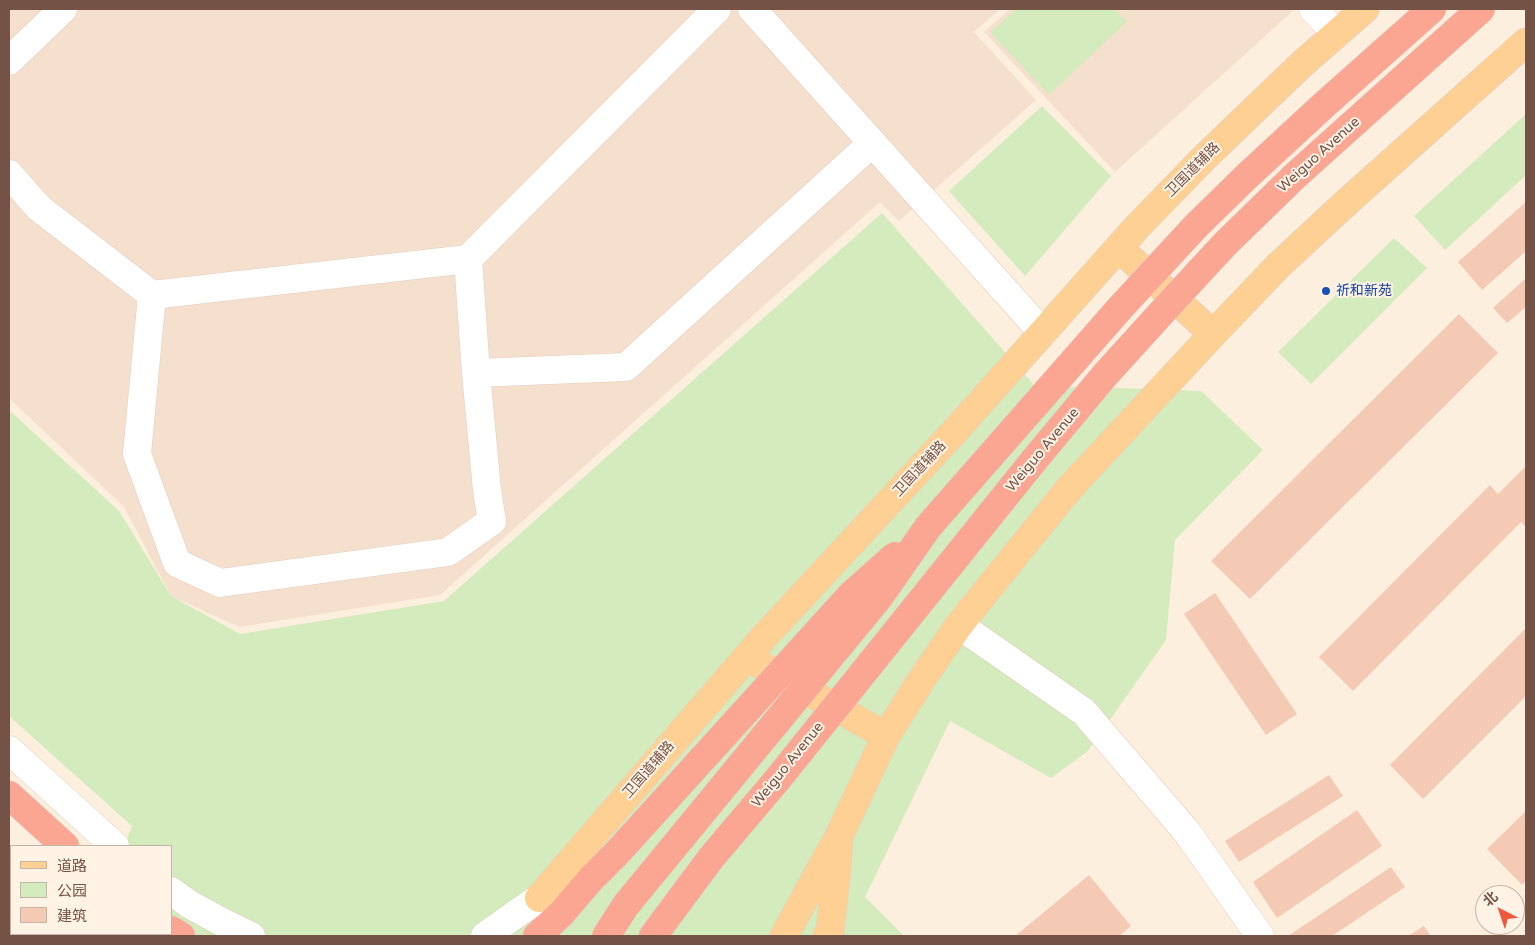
<!DOCTYPE html>
<html>
<head>
<meta charset="utf-8">
<style>
  body { margin:0 }
  #map { position:relative; width:1535px; height:945px; overflow:hidden; background:#fdefde; font-family:"Varela Round","Noto Sans SC",sans-serif }
  canvas { display:block }
  .frame { position:absolute; inset:0; border:10px solid #745346; pointer-events:none }
  .legend { position:absolute; left:10px; top:845px; width:162px; height:90px; box-sizing:border-box; background:#fff3e6; border:1px solid #c7b3a6; margin:0; padding:6px 9px; list-style:none; font-size:15px; color:#745346 }
  .legend li { display:flex; align-items:center; gap:10px; height:25px }
  .legend b { width:25px; border:1px solid #c7b3a6 }
  .north { position:absolute; left:1475px; top:885px; width:50px; height:50px; box-sizing:border-box; background:#fff3e6; border:1px solid #c7b3a6; border-radius:50%; rotate:319deg; font-size:14px; font-weight:700; line-height:20px; text-align:center; color:#745346 }
  .north::after { content:''; display:block; margin:auto; width:18px; height:22px; background:#ee583d; clip-path:polygon(50% 0,100% 100%,50% 72%,0 100%) }
</style>
</head>
<body>
<div id="map">
<canvas width="1535" height="945"></canvas>
<div class="frame"></div>
<ul class="legend">
<li><b style="height:6px;background:#ffd094"></b>道路</li>
<li><b style="height:14px;background:#d3ebbd"></b>公园</li>
<li><b style="height:14px;background:#f4cab5"></b>建筑</li>
</ul>
<div class="north">北</div>
</div>
<script>
const g = document.querySelector('canvas').getContext('2d');
g.lineJoin = 'round';
function fillPath(path, color) { g.fillStyle = color; g.fill(path, 'evenodd'); }
const toPath = rows => new Path2D(rows.map(r => 'M' + r).join(''));
function strokePath(path, color, width, dash) { g.strokeStyle = color; g.lineWidth = width; g.lineCap = dash ? 'butt' : 'round'; g.setLineDash(dash || []); g.stroke(path); }
function write(font, color, halo, rows, align = 'center') {
  g.font = font + ' "Varela Round","Noto Sans SC",sans-serif'; g.lineWidth = 4; g.setLineDash([]); g.textBaseline = 'middle'; g.strokeStyle = halo; g.fillStyle = color; for (const [text, x, y, turn = 0] of rows) {
    g.save(); g.translate(x, y); g.rotate((+turn || 0) * Math.PI / 180); g.textAlign = isNaN(turn) ? turn : align; if (halo) g.strokeText(text, 0, 0); g.fillText(text, 0, 0); g.restore();
  }
}
fillPath(toPath([
  [9,9,1000,9,974,32,1036,100,899,221,880,202,440,595,239,627,171,596,124,507,9,398],
  [1010,9,1295,9,1115,172,984,32]
]), '#f5e0cd');
fillPath(toPath([
  [1017,9,1114,9,1127,21,1049,95,990,32],
  [1042,106,1111,176,1025,276,949,191],
  [1526,114,1526,175,1445,250,1414,216],
  [882,213,1034,385,1201,391,1263,450,1175,540,1166,640,1088,751,1051,778,950,721,865,897,904,936,65,936,67,934,171,934,171,846,124,846,132,826,9,716,9,410,119,511,171,596,240,634,444,601],
  [1394,238,1427,268,1311,384,1278,352]
]), '#d3ebbd');
fillPath(toPath([
  [1526,202,1526,251,1482,290,1458,262],
  [1526,278,1526,307,1507,323,1493,308],
  [1459,314,1498,353,1250,599,1211,561],
  [1526,466,1526,527,1521,522,1353,691,1319,657,1490,485,1498,494],
  [1215,593,1297,714,1266,735,1184,614],
  [1526,628,1526,696,1423,799,1390,765],
  [1329,775,1343,796,1239,862,1225,841],
  [1357,810,1382,846,1277,918,1253,882],
  [1526,811,1526,881,1522,885,1487,849],
  [1391,867,1405,887,1332,936,1288,936],
  [1089,875,1131,926,1119,936,1015,936],
  [1424,926,1431,936,1408,936]
]), '#f4cab5');
const minor = toPath([
  [752,9,1043,333],
  [1313,9,1337,34],
  [9,61,63,9],
  [9,174,39,208,152,295,468,259,717,9],
  [468,259,476,373],
  [152,295,137,454,177,563,220,583,448,552,492,521,487,490,476,373,626,367,872,143],
  [959,625,1084,712,1187,832,1260,936],
  [9,750,115,846],
  [171,891,189,904,220,921,251,936],
  [485,936,539,898]
]);
const major = toPath([
  [1119,248,1213,334],
  [747,657,886,736],
  [539,898,764,637,955,431,1137,227,1205,157,1302,64,1365,9],
  [784,936,835,843],
  [827,936,830,930,836,878,839,836,886,736,922,679,959,625,1068,490,1213,334,1278,266,1347,202,1526,42]
]);
const highway = toPath([
  [9,795,65,846],
  [9,865,11,867],
  [171,930,181,936],
  [82,934,85,936],
  [537,936,561,914,591,879,617,853],
  [653,936,711,858,777,780]
]);
strokePath(minor, '#e3ccbd', 29);
strokePath(major, '#dbd2cf', 29);
strokePath(highway, '#dbd2cf', 29);
strokePath(minor, '#fff', 28);
strokePath(major, '#ffd094', 28);
strokePath(highway, '#fba692', 28);
const highwayBridge = toPath([
  [777,780,1035,459,1105,375,1164,310,1225,244,1296,175,1481,9],
  [617,853,852,594,895,556],
  [606,936,626,905,880,596,928,527,1121,307,1196,226,1246,177,1325,104,1432,9]
]);
strokePath(highwayBridge, '#dbd2cf', 29, []);
strokePath(highwayBridge, '#fba692', 28);
for (const [x, y, r, color] of [
  [1326,291,5,"#1a4fb4"]
]) { const dot = new Path2D(); dot.arc(x, y, r, 0, 2 * Math.PI); g.fillStyle = color; g.fill(dot); strokePath(dot, '#fff3e6', 2); }
write('14px', '#745346', '#fff3e6', [
  ["Weiguo Avenue",1319,155,-42],
  ["卫国道辅路",1193,170,-45],
  ["Weiguo Avenue",1043,450,-50],
  ["卫国道辅路",920,469,-47],
  ["Weiguo Avenue",788,765,-51],
  ["卫国道辅路",649,770,-49]
]);
write('14px', '#164399', '#fff3e6', [
  ["祈和新苑",1336,291]
], 'left');
</script>
</body>
</html>
